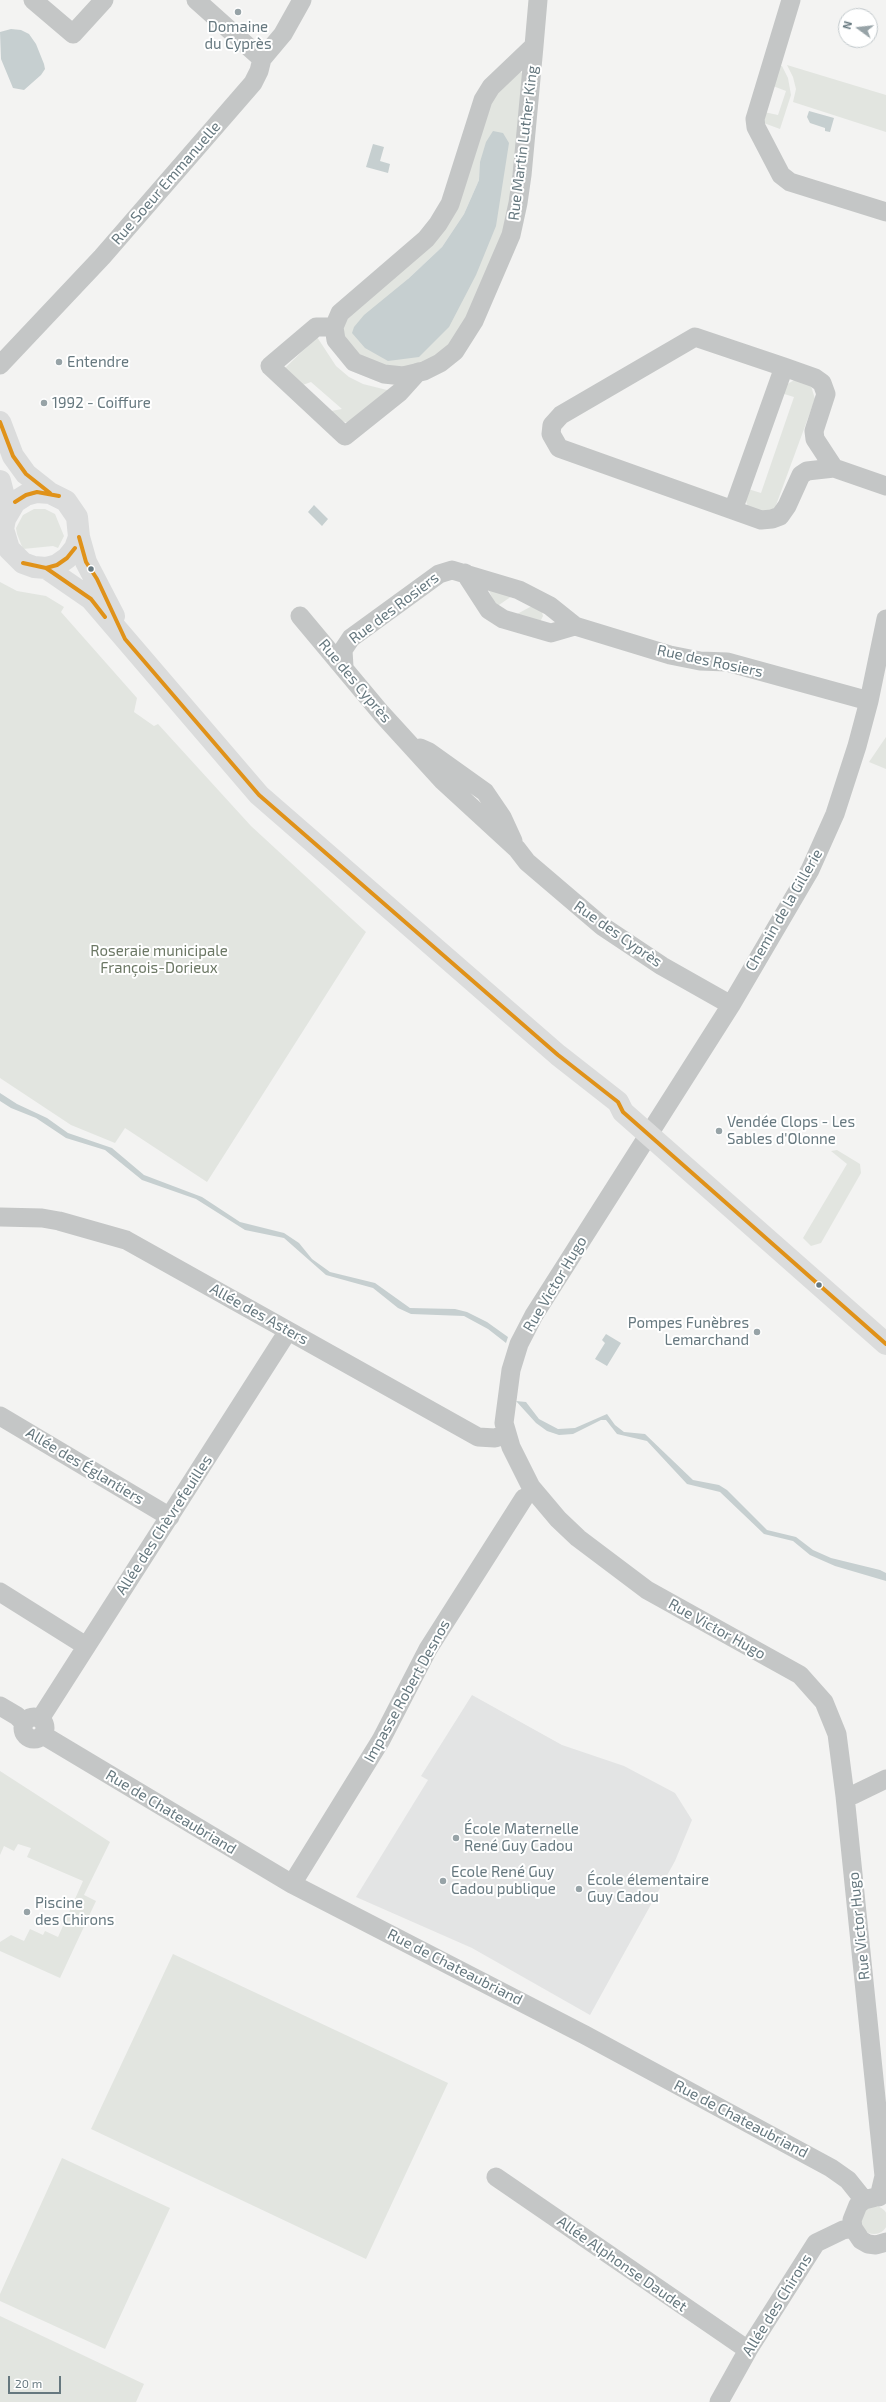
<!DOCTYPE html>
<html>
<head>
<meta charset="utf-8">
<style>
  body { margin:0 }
  #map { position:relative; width:886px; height:2402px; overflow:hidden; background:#f3f3f2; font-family:"Exo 2",sans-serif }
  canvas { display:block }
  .north { position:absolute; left:838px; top:8px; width:40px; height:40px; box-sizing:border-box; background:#fff; border:1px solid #c2c9cc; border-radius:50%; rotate:285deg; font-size:11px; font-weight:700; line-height:16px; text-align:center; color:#66787f }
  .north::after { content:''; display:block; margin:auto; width:14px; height:18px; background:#97a3a7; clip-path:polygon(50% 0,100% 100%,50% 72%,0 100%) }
  .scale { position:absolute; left:8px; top:2376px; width:53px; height:18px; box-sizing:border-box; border:2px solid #66787f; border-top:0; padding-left:5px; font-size:12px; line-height:14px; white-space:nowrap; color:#66787f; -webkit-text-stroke:3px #fff; paint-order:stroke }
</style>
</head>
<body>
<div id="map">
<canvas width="886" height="2402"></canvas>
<div class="north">N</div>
<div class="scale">20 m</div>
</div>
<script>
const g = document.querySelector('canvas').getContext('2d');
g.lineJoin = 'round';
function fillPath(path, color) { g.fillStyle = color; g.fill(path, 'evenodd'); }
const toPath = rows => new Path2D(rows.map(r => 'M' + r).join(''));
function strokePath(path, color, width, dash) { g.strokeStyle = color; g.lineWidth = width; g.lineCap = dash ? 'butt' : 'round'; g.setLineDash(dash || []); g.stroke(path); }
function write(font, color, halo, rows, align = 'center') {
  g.font = font + ' "Exo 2",sans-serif'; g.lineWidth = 4; g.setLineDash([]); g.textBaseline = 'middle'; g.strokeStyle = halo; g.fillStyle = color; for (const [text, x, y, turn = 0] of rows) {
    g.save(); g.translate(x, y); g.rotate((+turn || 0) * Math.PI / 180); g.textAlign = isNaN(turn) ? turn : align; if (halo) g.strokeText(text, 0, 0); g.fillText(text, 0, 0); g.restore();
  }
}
fillPath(toPath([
  [472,1695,562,1745,624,1766,675,1793,692,1820,675,1861,590,2015,472,1948,356,1897,428,1780,421,1776]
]), '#e3e4e4');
fillPath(toPath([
  [779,65,782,66,788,78,791,95,780,129,761,122,764,112,778,115,786,91,773,86],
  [787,65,886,95,886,132,793,102,796,89,793,77],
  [518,70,526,76,509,223,487,280,447,351,405,370,358,358,341,340,339,326,435,238,494,96],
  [480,162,476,275,408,279,442,247,464,214,479,180],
  [317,337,336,366,349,377,363,384,391,391,349,423,341,421,331,411,342,409,311,382,300,386,285,368],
  [796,379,811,386,815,399,775,508,764,513,748,507,745,498,748,489,761,493,794,397,781,393,784,386],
  [34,509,45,509,55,514,64,536,58,548,53,546,23,549,17,534,16,528,23,515],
  [0,582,17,591,46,596,64,607,61,612,137,698,134,712,154,726,158,724,251,826,366,932,207,1182,125,1128,115,1143,71,1125,0,1078],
  [488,588,512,596,496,607],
  [532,606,542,612,543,616,541,620,535,621,517,614],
  [886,737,886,769,869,762],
  [837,1150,860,1164,861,1173,821,1243,811,1246,803,1238,847,1164,831,1151],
  [0,1771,110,1842,84,1895,96,1901,60,1978,0,1951,0,1942,11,1935,24,1941,30,1929,43,1935,45,1931,58,1937,83,1881,27,1857,31,1848,18,1844,14,1851,4,1846,0,1855],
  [173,1954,448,2083,366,2259,91,2129],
  [62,2158,170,2208,105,2349,0,2301,0,2294],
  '860 2220a14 14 0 1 1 28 0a14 14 0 1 1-28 0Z',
  [0,2316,144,2384,136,2402,0,2402]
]), '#e2e5e0');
fillPath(toPath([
  [11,29,21,30,29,34,36,44,44,64,45,69,41,75,24,90,13,88,1,59,0,32],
  [809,111,834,118,830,132,825,131,825,128,810,123,807,117],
  [493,131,503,133,509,143,496,226,476,275,449,327,419,357,388,361,365,348,352,333,354,327,364,315,408,279,442,247,464,214,479,180,480,162,486,142],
  [373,144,384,147,380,161,390,164,388,173,366,167],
  [314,505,328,519,322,526,308,512],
  [0,1093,17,1104,47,1118,68,1133,112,1148,144,1175,202,1197,240,1222,284,1233,299,1243,312,1259,330,1272,375,1283,410,1308,455,1309,467,1312,487,1322,508,1337,506,1343,488,1329,464,1316,411,1314,398,1308,373,1288,326,1275,284,1238,245,1230,196,1199,142,1180,105,1150,66,1138,36,1118,11,1108,0,1101],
  [606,1334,621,1343,607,1366,595,1359,605,1343,602,1340],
  [516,1401,526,1402,539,1419,558,1429,575,1428,607,1414,615,1425,624,1432,645,1434,693,1480,719,1485,727,1490,767,1530,796,1537,813,1550,831,1558,880,1570,886,1573,886,1581,835,1566,810,1555,793,1541,764,1534,720,1492,687,1484,647,1441,617,1434,606,1420,601,1420,573,1434,559,1435,547,1431,536,1423]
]), '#c6cfd0');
strokePath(toPath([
  [33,0,73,34,104,0],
  [791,0,755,119,756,127,781,175,790,182,886,212],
  [534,46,491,87,483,100,450,204,438,224,426,239,340,313,334,327,336,340,354,362,384,374,403,376,424,371,440,363,455,351,474,321,511,235,518,203,522,175,529,100,534,46,538,0],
  [262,59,283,34,302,0],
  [334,327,316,327,270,366,345,436,400,392,418,372],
  [0,365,102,257,253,83,259,71,262,59,196,0],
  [834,468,815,439,814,431,826,394,822,383,815,378,784,367,695,337,561,415,552,425,551,434,559,448,761,520,772,519,780,516,787,506,801,475,807,471,834,468,886,486],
  [733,510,784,367],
  [465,573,489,610,503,619,551,633,575,626],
  [300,616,381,713,443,781,517,849,527,862,602,926,662,966,731,1005],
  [344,667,343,650,351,638,439,574,452,570,519,590,550,606,575,626,670,655,700,661,727,662,869,701],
  [420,748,429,752,485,792,502,817,513,841],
  [0,1217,42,1218,59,1221,126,1240,478,1437,495,1438,507,1434],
  [0,1416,170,1517],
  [0,1592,86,1646],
  [0,1706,17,1716,24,1723],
  '23 1728a11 11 0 1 1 22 0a11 11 0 1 1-22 0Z',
  [40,1719,288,1331],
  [43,1735,292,1884,585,2035,831,2168,848,2180,864,2200],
  [845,1796,853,1795,886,1779],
  [292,1884,381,1740,428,1649,524,1498],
  [496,2177,748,2350],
  [876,2197,864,2200,858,2205,852,2220,853,2228,861,2240,868,2244,876,2245,886,2242],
  [879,2197,884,2176,845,1796,837,1734,824,1702,800,1675,647,1590,578,1538,558,1519,531,1487,511,1447,504,1423,511,1370,519,1344,534,1315,731,1005,810,870,835,814,857,746,869,701,886,619],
  [719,2402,748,2350,816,2243,843,2230,853,2228]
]), '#c4c6c6', 19);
strokePath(toPath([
  [0,422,13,456,26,474,50,493,66,501,77,517,79,537,75,548,67,558,57,565,46,568,34,567,23,563,9,549,3,529,5,519,15,502,26,495,37,492,50,493],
  [0,481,8,512],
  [79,537,86,562,114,616],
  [46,568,91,599,259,795,558,1055,618,1102,623,1112,886,1344]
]), '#dbdcdc', 22);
strokePath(toPath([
  [0,422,13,456,26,474,50,493],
  [15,502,26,495,37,492,59,496],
  [79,537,86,562,97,579,125,639,259,795,558,1055,618,1102,623,1112,886,1344],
  [23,563,46,568,57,565,67,558,75,548],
  [46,568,91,599,105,617]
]), '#e09219', 4);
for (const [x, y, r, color] of [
  [238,12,4,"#97a3a7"],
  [59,362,4,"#97a3a7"],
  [44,403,4,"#97a3a7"],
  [91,569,3.5,"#66787f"],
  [719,1131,4,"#97a3a7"],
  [819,1285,3.5,"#66787f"],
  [757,1332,4,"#97a3a7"],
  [456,1838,4,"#97a3a7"],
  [443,1881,4,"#97a3a7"],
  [579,1889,4,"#97a3a7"],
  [27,1912,4,"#97a3a7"]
]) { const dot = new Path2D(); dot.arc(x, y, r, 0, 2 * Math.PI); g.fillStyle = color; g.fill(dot); strokePath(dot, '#fff', 1.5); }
write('15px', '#66787f', '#fff', [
  ["Domaine",238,27,"center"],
  ["du Cyprès",238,44,"center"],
  ["Entendre",67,362],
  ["1992 - Coiffure",52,403],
  ["Vendée Clops - Les",727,1122],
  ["Sables d'Olonne",727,1139],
  ["Pompes Funèbres",749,1323,"right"],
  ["Lemarchand",749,1340,"right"],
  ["École Maternelle",464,1829],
  ["René Guy Cadou",464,1846],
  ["Ecole René Guy",451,1872],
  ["Cadou publique",451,1889],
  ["École élementaire",587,1880],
  ["Guy Cadou",587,1897],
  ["Piscine",35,1903],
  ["des Chirons",35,1920]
], 'left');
write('15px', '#66787f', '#fff', [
  ["Rue Martin Luther King",523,143,-83],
  ["Rue Soeur Emmanuelle",166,183,-49],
  ["Rue des Rosiers",394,608,-37],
  ["Rue des Rosiers",710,661,12],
  ["Rue des Cyprès",355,681,50],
  ["Chemin de la Gillerie",784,910,-60],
  ["Rue des Cyprès",618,934,35],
  ["Rue Victor Hugo",555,1284,-59],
  ["Allée des Asters",259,1314,29],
  ["Allée des Églantiers",85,1466,31],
  ["Allée des Chèvrefeuilles",164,1525,-57],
  ["Rue Victor Hugo",717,1629,29],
  ["Impasse Robert Desnos",407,1691,-61],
  ["Rue de Chateaubriand",171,1812,31],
  ["Rue Victor Hugo",859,1926,-96],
  ["Rue de Chateaubriand",455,1967,27],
  ["Rue de Chateaubriand",741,2119,28],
  ["Allée Alphonse Daudet",622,2264,35],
  ["Allée des Chirons",777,2305,-58]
]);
write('15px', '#6b7764', '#fff', [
  ["Roseraie municipale",159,951],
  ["François-Dorieux",159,968]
]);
</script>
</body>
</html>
